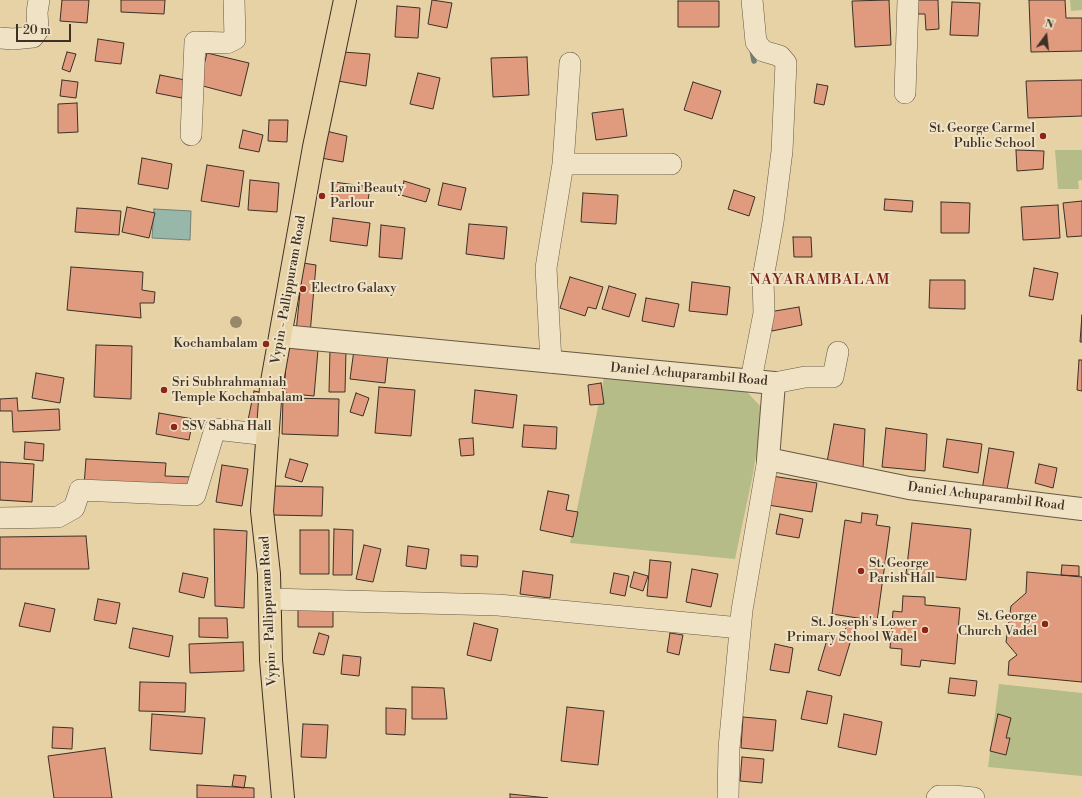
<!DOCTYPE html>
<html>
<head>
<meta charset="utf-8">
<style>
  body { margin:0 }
  #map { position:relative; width:1082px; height:798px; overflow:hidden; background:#e7d2a6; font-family:"Libre Bodoni",serif }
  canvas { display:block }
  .north { position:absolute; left:1026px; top:16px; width:40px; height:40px; -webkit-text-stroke:3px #efe2c5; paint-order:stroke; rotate:15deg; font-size:11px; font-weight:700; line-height:16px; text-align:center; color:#3d3025 }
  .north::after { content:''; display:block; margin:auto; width:14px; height:18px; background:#3d3025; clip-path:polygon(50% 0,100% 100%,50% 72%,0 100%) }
  .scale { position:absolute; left:16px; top:24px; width:55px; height:18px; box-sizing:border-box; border:2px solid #3d3025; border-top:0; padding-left:5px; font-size:12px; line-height:14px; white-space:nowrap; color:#3d3025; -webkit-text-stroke:3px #efe2c5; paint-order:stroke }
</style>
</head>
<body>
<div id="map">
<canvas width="1082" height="798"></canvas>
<div class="north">N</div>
<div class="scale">20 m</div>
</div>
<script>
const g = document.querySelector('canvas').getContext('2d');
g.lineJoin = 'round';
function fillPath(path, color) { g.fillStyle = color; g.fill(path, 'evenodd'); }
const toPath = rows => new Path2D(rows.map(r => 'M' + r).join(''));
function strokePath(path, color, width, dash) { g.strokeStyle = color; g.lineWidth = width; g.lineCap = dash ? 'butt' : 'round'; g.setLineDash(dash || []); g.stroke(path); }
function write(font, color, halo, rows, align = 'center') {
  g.font = font + ' "Libre Bodoni",serif'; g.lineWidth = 4; g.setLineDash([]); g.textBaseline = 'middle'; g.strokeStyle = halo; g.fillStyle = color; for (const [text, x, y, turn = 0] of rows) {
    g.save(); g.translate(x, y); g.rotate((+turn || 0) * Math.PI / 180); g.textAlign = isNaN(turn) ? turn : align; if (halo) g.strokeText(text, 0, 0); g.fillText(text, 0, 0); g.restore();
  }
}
fillPath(toPath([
  [1070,0,1082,0,1082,10,1071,11],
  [1055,150,1082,150,1082,180,1078,181,1079,189,1058,189],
  [605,373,747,392,763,409,753,474,735,559,570,543],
  [999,684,1082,693,1082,776,988,767]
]), '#b5bc87');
const water = toPath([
  [154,209,191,211,190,240,152,238,154,209]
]);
fillPath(water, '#97b7ab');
strokePath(water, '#738175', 1);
strokePath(toPath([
  [752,50,754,61]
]), '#738175', 5.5);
const building = toPath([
  [62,0,89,0,87,23,60,21,62,0],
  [121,0,165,0,164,14,121,12,121,0],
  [432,0,452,3,447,28,428,24,432,0],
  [889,0,891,45,855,47,852,1,889,0],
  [913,0,938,0,939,29,926,30,925,14,913,14,913,0],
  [1029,0,1065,0,1066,18,1082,18,1082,51,1031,52,1029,0],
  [678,1,719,1,719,27,678,27,678,1],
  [952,2,980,3,978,36,950,35,952,2],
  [397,6,420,8,418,38,395,37,397,6],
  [98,39,124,43,121,64,95,61,98,39],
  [67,52,76,54,70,72,62,69,67,52],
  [343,52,370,54,366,86,338,81,343,52],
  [207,53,249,63,241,96,199,85,207,53],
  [527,57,529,95,493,97,491,58,527,57],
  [418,73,440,78,433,109,410,104,418,73],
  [160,75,185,80,182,98,156,93,160,75],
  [62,80,78,82,76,98,60,96,62,80],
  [1082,80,1082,116,1028,118,1026,81,1082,80],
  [693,82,721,91,712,119,684,110,693,82],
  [817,84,828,86,824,105,814,103,817,84],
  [77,103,78,132,58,133,58,104,77,103],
  [623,109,627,136,596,140,592,113,623,109],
  [269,120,288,120,287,142,268,141,269,120],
  [243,130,263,135,259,152,239,148,243,130],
  [326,131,347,136,343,162,321,158,326,131],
  [1016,150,1044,151,1043,169,1017,171,1016,150],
  [142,158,172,164,168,189,138,184,142,158],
  [207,165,244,171,239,207,201,201,207,165],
  [250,180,279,183,277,212,248,210,250,180],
  [404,181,430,189,426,202,401,195,404,181],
  [334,182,370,187,367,207,331,201,334,182],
  [443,183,466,188,461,210,438,205,443,183],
  [734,190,755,197,749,216,728,209,734,190],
  [583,193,618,195,616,224,581,222,583,193],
  [885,199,913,201,912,212,884,210,885,199],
  [1082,201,1082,236,1067,237,1063,203,1082,201],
  [941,202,970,203,969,233,941,233,941,202],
  [1058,205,1060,238,1023,240,1021,207,1058,205],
  [127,207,155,213,149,238,122,232,127,207],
  [77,208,121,211,119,235,75,232,77,208],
  [333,218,370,223,367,246,330,241,333,218],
  [469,224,507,227,504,259,466,254,469,224],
  [381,225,405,228,402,259,379,257,381,225],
  [793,237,811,237,812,257,794,257,793,237],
  [303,263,316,265,310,334,296,332,303,263],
  [71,267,143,272,142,290,155,292,154,303,140,303,141,318,67,310,71,267],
  [1034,268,1058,273,1053,300,1029,296,1034,268],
  [570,277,603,287,596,309,588,307,585,316,560,308,570,277],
  [930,280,965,280,965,309,929,308,930,280],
  [692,282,730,287,727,315,689,311,692,282],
  [609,286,636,294,629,317,602,309,609,286],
  [646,298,679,304,674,327,642,321,646,298],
  [799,307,802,325,772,331,769,312,799,307],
  [1082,315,1082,342,1080,342,1082,315],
  [96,345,132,346,131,399,94,397,96,345],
  [287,348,318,350,314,396,284,393,287,348],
  [330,349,346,350,345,392,329,392,330,349],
  [354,350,388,354,385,383,350,379,354,350],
  [1079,360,1082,360,1082,391,1077,390,1079,360],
  [36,373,64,378,60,403,32,398,36,373],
  [601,383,604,404,590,405,588,385,601,383],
  [379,387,415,390,411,436,375,433,379,387],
  [475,390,517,395,513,428,472,423,475,390],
  [254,391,264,393,256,427,247,425,254,391],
  [356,393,369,398,363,416,350,412,356,393],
  [17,398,18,411,59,409,60,430,13,432,12,411,0,411,0,399,17,398],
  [283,398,339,399,338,436,282,434,283,398],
  [159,413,193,419,189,440,156,434,159,413],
  [834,424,865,429,863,468,827,462,834,424],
  [524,425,557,427,556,449,522,447,524,425],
  [886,428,927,434,925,471,882,467,886,428],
  [473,438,474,455,461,456,459,439,473,438],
  [947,439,982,444,978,473,943,467,947,439],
  [25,442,44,444,43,461,24,459,25,442],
  [989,448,1014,452,1006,495,982,490,989,448],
  [86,459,166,463,165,476,193,477,192,492,84,486,86,459],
  [290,459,308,464,302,482,285,477,290,459],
  [0,462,34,464,32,502,0,500,0,462],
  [1039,464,1057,468,1053,488,1035,483,1039,464],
  [222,465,248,469,242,506,216,502,222,465],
  [772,476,817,483,812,512,768,505,772,476],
  [274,486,323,487,322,516,273,515,274,486],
  [548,491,569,495,566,510,578,512,573,537,540,530,548,491],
  [862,513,878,515,876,525,890,527,877,621,832,614,845,520,861,523,862,513],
  [780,514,803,519,799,538,776,534,780,514],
  [912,523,971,529,966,580,906,574,912,523],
  [214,529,247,531,244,608,215,606,214,529],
  [334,529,353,530,352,575,333,575,334,529],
  [300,530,329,530,329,574,300,574,300,530],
  [86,536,89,569,0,569,0,537,86,536],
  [364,545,381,549,373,582,356,579,364,545],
  [408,546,429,549,426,569,406,566,408,546],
  [461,555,478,556,477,567,461,566,461,555],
  [650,560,671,562,667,598,647,596,650,560],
  [1062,565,1079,566,1079,576,1061,575,1062,565],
  [692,569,718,574,711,607,686,602,692,569],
  [523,571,553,575,550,598,520,594,523,571],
  [634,572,648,576,643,591,630,587,634,572],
  [1027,572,1082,577,1082,682,1008,675,1009,661,1017,655,1006,642,1011,606,1026,593,1027,572],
  [183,573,208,578,204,598,179,592,183,573],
  [614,573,629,576,625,596,610,593,614,573],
  [903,596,925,597,925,605,960,608,955,664,921,660,920,667,901,665,902,649,890,648,893,611,902,612,903,596],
  [98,599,120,603,116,624,94,620,98,599],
  [25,603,55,609,50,632,19,626,25,603],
  [298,607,333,607,333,627,298,627,298,607],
  [199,618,227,618,228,638,199,637,199,618],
  [848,621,856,623,840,676,818,670,829,633,843,637,848,621],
  [474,623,498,629,491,661,467,655,474,623],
  [133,628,173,636,169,657,129,648,133,628],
  [319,633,329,636,324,655,313,653,319,633],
  [670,633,683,635,679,655,667,652,670,633],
  [243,642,244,671,190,673,189,644,243,642],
  [775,644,793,648,789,673,770,670,775,644],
  [343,655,361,657,359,676,341,674,343,655],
  [950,678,977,681,975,696,948,693,950,678],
  [140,682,186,683,185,712,139,711,140,682],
  [412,687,444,688,447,719,412,719,412,687],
  [807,691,832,696,827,724,801,719,807,691],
  [567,707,604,711,598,765,561,761,567,707],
  [386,708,406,709,405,735,386,734,386,708],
  [152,714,205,718,202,754,150,750,152,714],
  [844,714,882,722,876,755,838,747,844,714],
  [998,714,1011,718,1006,738,1010,738,1006,755,990,751,998,714],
  [743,717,776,720,773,751,741,748,743,717],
  [303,724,328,725,326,758,301,757,303,724],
  [53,727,73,728,72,749,52,748,53,727],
  [105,748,112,798,54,798,48,756,105,748],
  [742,757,764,759,762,783,740,781,742,757],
  [234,775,246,776,244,788,232,786,234,775],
  [197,785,254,788,254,798,197,798,197,785],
  [510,794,548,798,510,798,510,794]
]);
fillPath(building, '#e09b7f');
strokePath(building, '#3d3025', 1);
const minor = toPath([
  [0,38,13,39,33,37,38,30,37,12,39,0],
  [905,93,908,0],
  [191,135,195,42,227,43,235,39,234,0],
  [563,164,671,164],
  [551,362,546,268,563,164,570,63],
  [751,380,764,313,763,278,773,222,782,151,786,63,780,56,763,51,756,42,752,0],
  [774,383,805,377,833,377,838,352],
  [0,518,58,517,74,508,80,490,195,495,215,429,268,435],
  [270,599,498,605,740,628],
  [728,798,729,748,742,610,768,459],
  [937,798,939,796,954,796,974,798]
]);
const tertiary = toPath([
  [282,336,774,383,768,459,909,488,1082,509]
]);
const primary = toPath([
  [283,798,271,660,269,574,262,511,271,387,314,147,345,0]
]);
strokePath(minor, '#685845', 22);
strokePath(tertiary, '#685845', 24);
strokePath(primary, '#3d3025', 24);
strokePath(minor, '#efe2c5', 21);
strokePath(tertiary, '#efe2c5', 22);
strokePath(primary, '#e7d2a6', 22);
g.fillStyle = '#97886a';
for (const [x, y] of [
  [236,322]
]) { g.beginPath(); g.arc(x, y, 6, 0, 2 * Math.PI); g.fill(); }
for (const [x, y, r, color] of [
  [1043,136,4,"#8f2418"],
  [322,196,4,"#8f2418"],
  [303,289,4,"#8f2418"],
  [266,344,4,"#8f2418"],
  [164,390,4,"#8f2418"],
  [174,427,4,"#8f2418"],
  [861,571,4,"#8f2418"],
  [1045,624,4,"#8f2418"],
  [925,630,4,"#8f2418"]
]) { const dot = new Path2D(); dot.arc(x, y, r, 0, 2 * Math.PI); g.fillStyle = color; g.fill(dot); strokePath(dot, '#efe2c5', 1.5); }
write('13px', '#3d3025', '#efe2c5', [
  ["St. George Carmel",1035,129,"right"],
  ["Public School",1035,144,"right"],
  ["Lami Beauty",330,189],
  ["Parlour",330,204],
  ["Electro Galaxy",311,289],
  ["Kochambalam",258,344,"right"],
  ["Sri Subhrahmaniah",172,383],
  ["Temple Kochambalam",172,398],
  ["SSV Sabha Hall",182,427],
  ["St. George",869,564],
  ["Parish Hall",869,579],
  ["St. George",1037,617,"right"],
  ["Church Vadel",1037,632,"right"],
  ["St. Joseph's Lower",917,623,"right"],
  ["Primary School Wadel",917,638,"right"]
], 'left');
write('13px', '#3d3025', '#efe2c5', [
  ["Vypin - Pallippuram Road",289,290,-80],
  ["Daniel Achuparambil Road",689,375,5],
  ["Daniel Achuparambil Road",986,497,7],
  ["Vypin - Pallippuram Road",269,611,-93]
]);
g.letterSpacing = '1px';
write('15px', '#7a1f14', '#efe2c5', [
  ["NAYARAMBALAM",820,280]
]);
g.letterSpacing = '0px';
</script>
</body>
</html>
